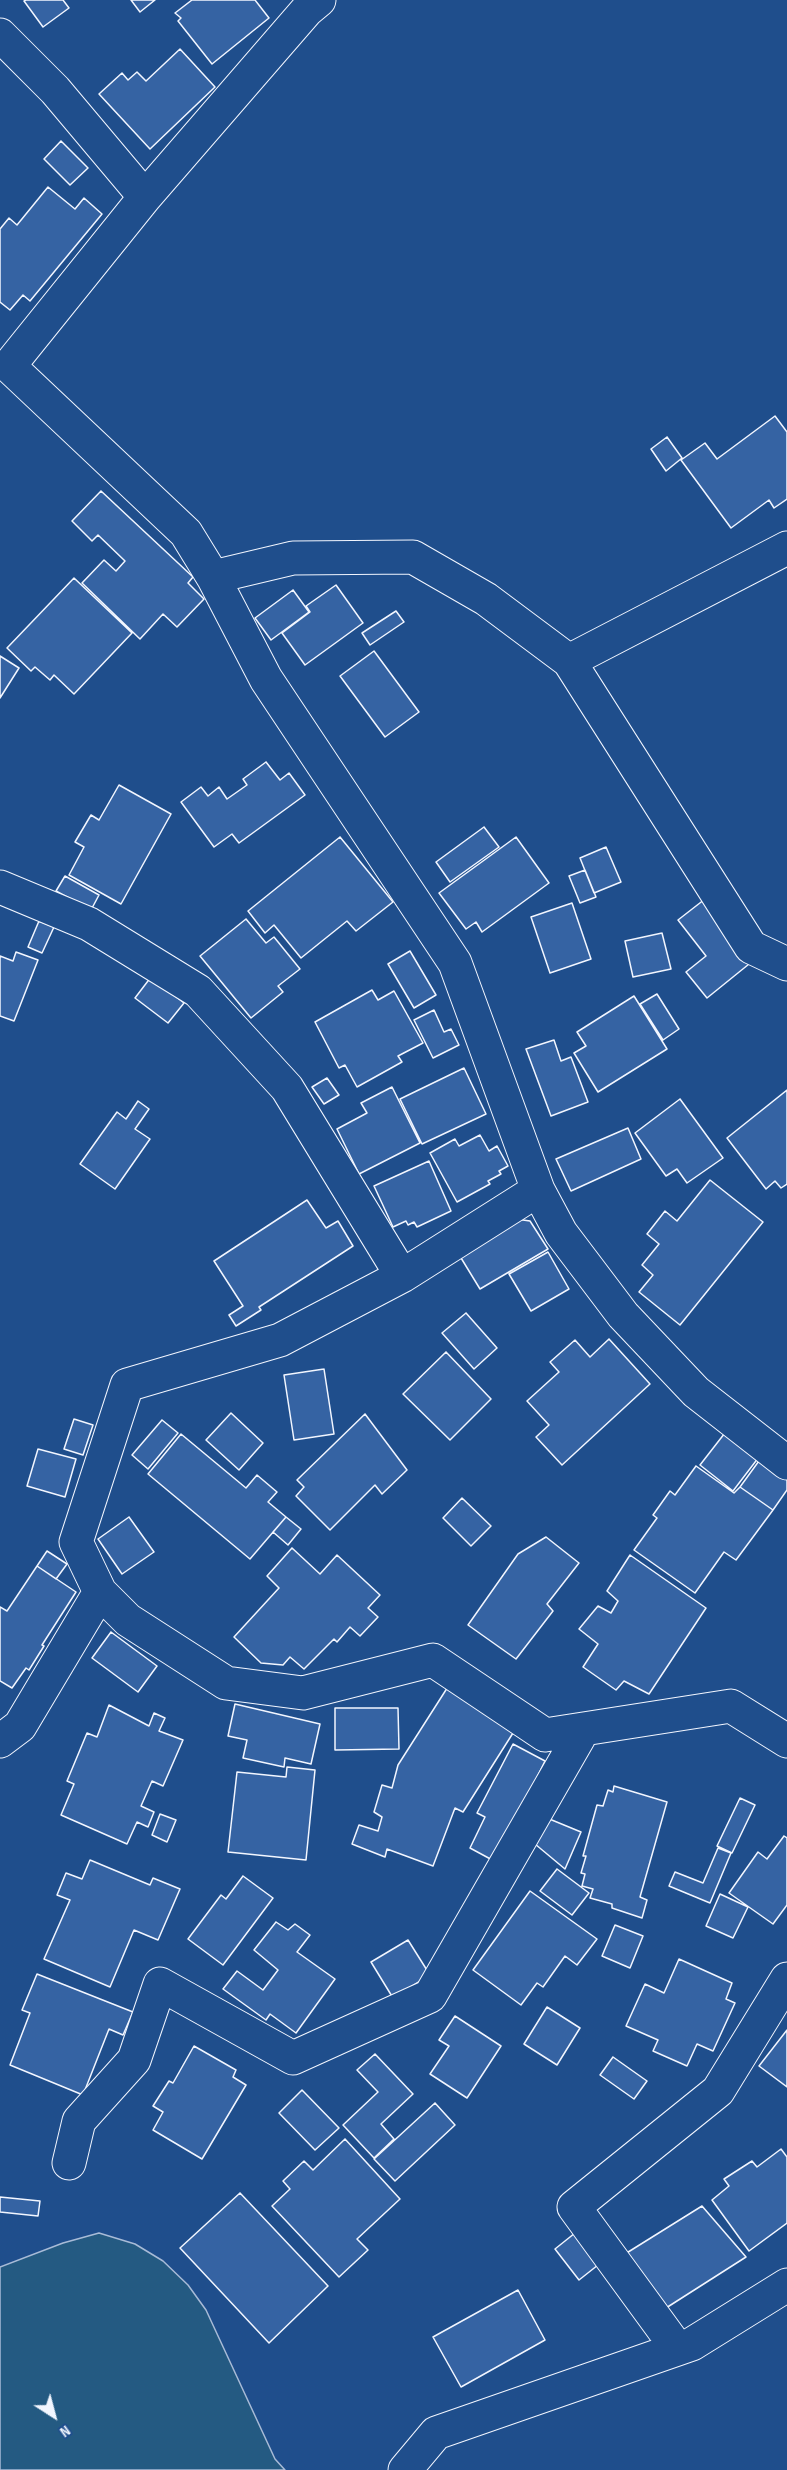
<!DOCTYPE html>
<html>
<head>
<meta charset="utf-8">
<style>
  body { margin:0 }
  #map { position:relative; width:787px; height:2470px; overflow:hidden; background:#1f4e8c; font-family:"Sofia Sans Condensed",sans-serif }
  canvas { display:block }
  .north { position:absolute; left:24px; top:2386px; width:60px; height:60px; -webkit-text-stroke:4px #1f4e8c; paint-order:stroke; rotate:144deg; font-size:16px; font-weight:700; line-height:24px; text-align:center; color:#f2f6ff }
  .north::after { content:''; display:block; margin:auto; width:21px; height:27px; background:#f2f6ff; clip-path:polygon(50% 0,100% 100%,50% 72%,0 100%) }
</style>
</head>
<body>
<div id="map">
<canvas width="787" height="2470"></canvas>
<div class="north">N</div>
</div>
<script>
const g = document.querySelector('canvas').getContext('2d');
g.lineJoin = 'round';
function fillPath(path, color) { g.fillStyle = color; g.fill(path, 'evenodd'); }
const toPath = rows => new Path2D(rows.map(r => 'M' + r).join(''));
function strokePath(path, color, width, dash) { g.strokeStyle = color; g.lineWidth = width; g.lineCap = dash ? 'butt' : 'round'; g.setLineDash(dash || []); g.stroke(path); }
const green = toPath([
  [99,2233,135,2244,163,2261,188,2285,206,2310,275,2459,285,2470,0,2470,0,2267,63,2243,99,2233]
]);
fillPath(green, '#245a82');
strokePath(green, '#a8bbd7', 1.5);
const building = toPath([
  [26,0,63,0,69,8,43,27,24,1,26,0],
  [131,0,155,0,140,12,131,0],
  [192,0,255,0,269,18,212,64,178,21,181,18,175,13,192,0],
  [180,49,215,87,150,149,99,94,122,73,128,80,137,72,146,81,180,49],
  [61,141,88,168,70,185,44,159,61,141],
  [48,187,75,209,84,198,102,214,30,301,23,295,10,310,0,302,0,229,9,218,17,225,48,187],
  [775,416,787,432,787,499,774,508,769,500,731,528,681,460,705,443,717,459,775,416],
  [667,437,682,458,666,471,651,449,667,437],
  [101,491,193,577,188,583,204,599,177,627,163,614,140,639,82,583,104,560,116,571,125,561,98,535,92,541,72,521,101,491],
  [74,578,132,633,74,694,54,675,50,680,35,667,31,671,7,648,74,578],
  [336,585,363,623,305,665,282,633,310,612,306,606,336,585],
  [293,590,309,612,271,640,255,618,293,590],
  [396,611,404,622,370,645,362,633,396,611],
  [374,651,419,712,385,737,340,676,374,651],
  [0,656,19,668,0,698,0,656],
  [266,762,280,780,289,773,305,795,239,843,232,834,214,847,181,802,201,787,208,796,219,787,227,799,247,785,243,779,266,762],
  [119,785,171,814,121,904,69,875,84,847,75,842,91,815,99,820,119,785],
  [484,827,499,847,450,882,436,862,484,827],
  [340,837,393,902,356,931,347,921,301,958,274,925,265,933,248,911,340,837],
  [516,837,549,883,482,932,476,922,466,929,439,893,516,837],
  [606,847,621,882,594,893,580,858,606,847],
  [585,870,596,897,580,903,569,876,585,870],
  [65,876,99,895,91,910,56,891,65,876],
  [705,899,754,960,707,998,686,972,706,956,678,920,705,899],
  [572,903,591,959,550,973,531,917,572,903],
  [246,919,266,943,274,937,300,969,278,986,283,992,251,1018,200,956,246,919],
  [39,921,54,927,42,953,28,947,39,921],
  [662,933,671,969,633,977,625,941,662,933],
  [410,951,436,995,414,1008,388,964,410,951],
  [16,952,38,960,14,1021,0,1016,0,956,13,961,16,952],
  [151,977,184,1003,168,1023,135,998,151,977],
  [372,990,378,1000,394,991,423,1043,398,1056,402,1062,357,1087,345,1065,339,1068,315,1022,372,990],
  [657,994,679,1029,663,1040,640,1004,657,994],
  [634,996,667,1049,598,1092,574,1053,586,1046,577,1032,634,996],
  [434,1010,444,1032,451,1029,459,1045,433,1058,414,1020,434,1010],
  [554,1040,561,1061,571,1057,588,1102,551,1116,526,1049,554,1040],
  [464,1068,486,1114,422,1144,400,1099,464,1068],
  [327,1078,339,1095,324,1104,312,1087,327,1078],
  [392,1087,420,1143,359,1174,337,1129,367,1113,361,1103,392,1087],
  [787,1090,787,1184,781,1188,775,1181,766,1189,727,1138,787,1090],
  [680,1099,723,1158,687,1183,677,1169,666,1176,635,1133,680,1099],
  [138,1101,149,1109,135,1129,150,1139,115,1189,80,1164,117,1112,126,1119,138,1101],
  [628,1128,641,1159,571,1191,556,1159,628,1128],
  [480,1135,489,1151,497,1146,508,1166,499,1171,501,1174,488,1181,490,1184,457,1202,430,1153,455,1139,459,1146,480,1135],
  [429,1161,451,1211,417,1227,414,1222,408,1225,406,1221,393,1227,374,1186,429,1161],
  [710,1180,763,1222,680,1325,639,1292,653,1275,642,1265,659,1244,647,1234,665,1211,677,1221,710,1180],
  [307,1200,326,1228,338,1221,353,1246,259,1307,261,1310,236,1326,229,1315,243,1306,214,1261,307,1200],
  [516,1219,530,1221,548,1249,480,1289,458,1253,516,1219],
  [548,1252,569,1289,531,1311,509,1274,548,1252],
  [466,1313,497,1348,474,1369,442,1333,466,1313],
  [609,1339,650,1384,562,1465,536,1437,549,1425,527,1401,559,1372,550,1362,575,1340,590,1357,609,1339],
  [446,1352,491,1399,450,1440,403,1394,446,1352],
  [324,1369,334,1434,294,1440,284,1375,324,1369],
  [231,1413,263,1443,239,1470,206,1440,231,1413],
  [365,1414,407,1470,382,1494,375,1485,330,1530,296,1496,304,1487,297,1480,365,1414],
  [74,1419,93,1425,83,1455,64,1449,74,1419],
  [162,1420,178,1433,148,1469,132,1455,162,1420],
  [728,1429,762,1453,733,1491,700,1465,728,1429],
  [181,1434,246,1488,257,1475,277,1492,268,1502,286,1517,250,1559,148,1474,181,1434],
  [38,1449,76,1459,65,1497,27,1486,38,1449],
  [764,1454,787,1470,787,1490,773,1510,740,1487,764,1454],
  [696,1466,734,1493,740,1487,773,1510,736,1560,724,1552,695,1593,634,1550,657,1518,653,1515,670,1491,675,1495,696,1466],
  [462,1498,491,1526,471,1546,443,1518,462,1498],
  [129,1517,154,1552,122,1574,98,1539,129,1517],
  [286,1517,301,1529,288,1545,273,1532,286,1517],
  [546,1537,579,1563,547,1604,553,1611,516,1659,468,1625,518,1554,546,1537],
  [292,1548,320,1574,337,1555,380,1595,368,1608,378,1617,360,1636,350,1627,337,1642,334,1639,304,1669,290,1657,283,1665,261,1663,234,1637,279,1588,267,1576,292,1548],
  [47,1551,67,1564,56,1579,37,1566,47,1551],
  [630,1555,706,1608,649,1694,624,1681,616,1690,583,1667,598,1644,579,1629,598,1606,611,1613,618,1601,607,1591,630,1555],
  [37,1566,76,1592,42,1645,44,1646,29,1670,26,1668,12,1688,0,1681,0,1607,7,1611,37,1566],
  [111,1632,157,1666,138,1692,92,1658,111,1632],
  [451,1682,513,1733,463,1812,455,1808,433,1866,387,1849,385,1857,352,1844,359,1825,378,1831,382,1817,374,1812,382,1785,392,1788,398,1765,451,1682],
  [235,1704,320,1724,311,1764,285,1758,284,1767,243,1758,247,1740,228,1736,235,1704],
  [109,1705,149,1726,154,1713,165,1718,159,1731,183,1740,163,1786,152,1781,141,1806,154,1812,148,1827,137,1822,127,1844,61,1815,74,1784,67,1781,87,1733,97,1737,109,1705],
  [335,1708,398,1708,399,1749,335,1750,335,1708],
  [513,1744,545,1761,496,1862,470,1848,485,1817,477,1813,513,1744],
  [287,1767,315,1770,306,1860,228,1852,237,1772,286,1777,287,1767],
  [614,1786,667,1802,640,1897,647,1900,642,1918,612,1908,612,1904,590,1898,593,1889,582,1886,585,1874,581,1873,586,1856,583,1856,597,1805,603,1806,608,1790,613,1792,614,1786],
  [740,1798,755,1805,732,1853,717,1846,740,1798],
  [160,1814,176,1820,167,1842,152,1835,160,1814],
  [547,1818,581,1832,565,1869,535,1844,547,1818],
  [784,1836,787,1838,787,1905,773,1924,729,1893,758,1852,767,1859,784,1836],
  [718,1848,731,1853,710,1903,669,1886,675,1872,703,1883,718,1848],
  [90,1860,150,1885,153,1878,180,1889,158,1940,134,1930,110,1987,44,1959,70,1900,57,1895,66,1873,82,1879,90,1860],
  [557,1869,589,1893,572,1915,540,1891,557,1869],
  [243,1876,273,1898,223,1965,188,1939,221,1895,226,1899,243,1876],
  [530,1891,597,1939,577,1965,565,1956,543,1987,537,1983,521,2005,473,1970,530,1891],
  [720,1894,748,1907,733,1938,706,1926,720,1894],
  [276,1922,288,1930,295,1924,310,1935,297,1952,335,1979,296,2033,270,2014,266,2020,223,1989,237,1971,263,1990,278,1970,254,1950,276,1922],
  [615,1925,643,1936,630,1968,602,1956,615,1925],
  [408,1940,430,1975,393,1998,371,1962,408,1940],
  [679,1959,732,1983,726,1999,735,2003,713,2051,697,2044,687,2066,653,2051,658,2040,626,2026,645,1984,664,1993,679,1959],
  [37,1974,133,2012,123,2035,109,2029,83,2095,10,2065,30,2013,22,2010,37,1974],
  [547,2007,580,2028,557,2065,524,2044,547,2007],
  [455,2016,501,2046,467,2098,430,2074,449,2046,439,2040,455,2016],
  [787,2030,787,2087,759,2066,787,2030],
  [194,2046,236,2070,233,2077,246,2085,202,2159,153,2130,163,2112,153,2106,169,2081,173,2083,194,2046],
  [375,2054,413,2094,381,2124,394,2139,374,2158,343,2125,378,2092,357,2070,375,2054],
  [613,2057,647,2081,634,2099,600,2075,613,2057],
  [302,2090,339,2128,315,2150,279,2113,302,2090],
  [435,2103,455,2125,395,2181,374,2159,435,2103],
  [345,2139,400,2199,357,2239,368,2250,339,2277,272,2206,290,2189,283,2181,304,2161,313,2170,345,2139],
  [781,2149,787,2157,787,2223,749,2251,712,2200,729,2186,724,2179,752,2161,757,2167,781,2149],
  [240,2193,328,2286,269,2343,180,2248,240,2193],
  [0,2197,40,2201,38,2216,0,2212,0,2197],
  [702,2206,746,2257,666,2308,625,2254,702,2206],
  [575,2233,598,2265,579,2280,555,2249,575,2233],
  [518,2290,545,2340,461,2387,433,2337,518,2290]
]);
fillPath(building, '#3563a3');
strokePath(building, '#f2f6ff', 1.5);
const minor = toPath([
  [319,0,307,10,145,197,9,366,186,533,213,577,266,679,455,963,538,1190,561,1233,623,1315,696,1392,787,1463],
  [0,35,55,90,145,197],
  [213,577,293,558,413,557,486,599,569,661,751,947,787,964],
  [569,661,787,548],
  [0,887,89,924,198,991,287,1088,402,1276],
  [538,1190,402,1276,280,1340,127,1385,76,1542,100,1592,128,1620,226,1683,303,1693,433,1660,545,1735,731,1706,787,1741],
  [0,1741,20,1726,100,1592],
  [69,2163,79,2121,134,2060,160,1984,293,2058,430,1996,583,1730],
  [677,2348,574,2207,718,2091,787,1979],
  [405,2470,436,2433,692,2344,787,2285]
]);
strokePath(minor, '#f2f6ff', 35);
strokePath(minor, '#1f4e8c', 33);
</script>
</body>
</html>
